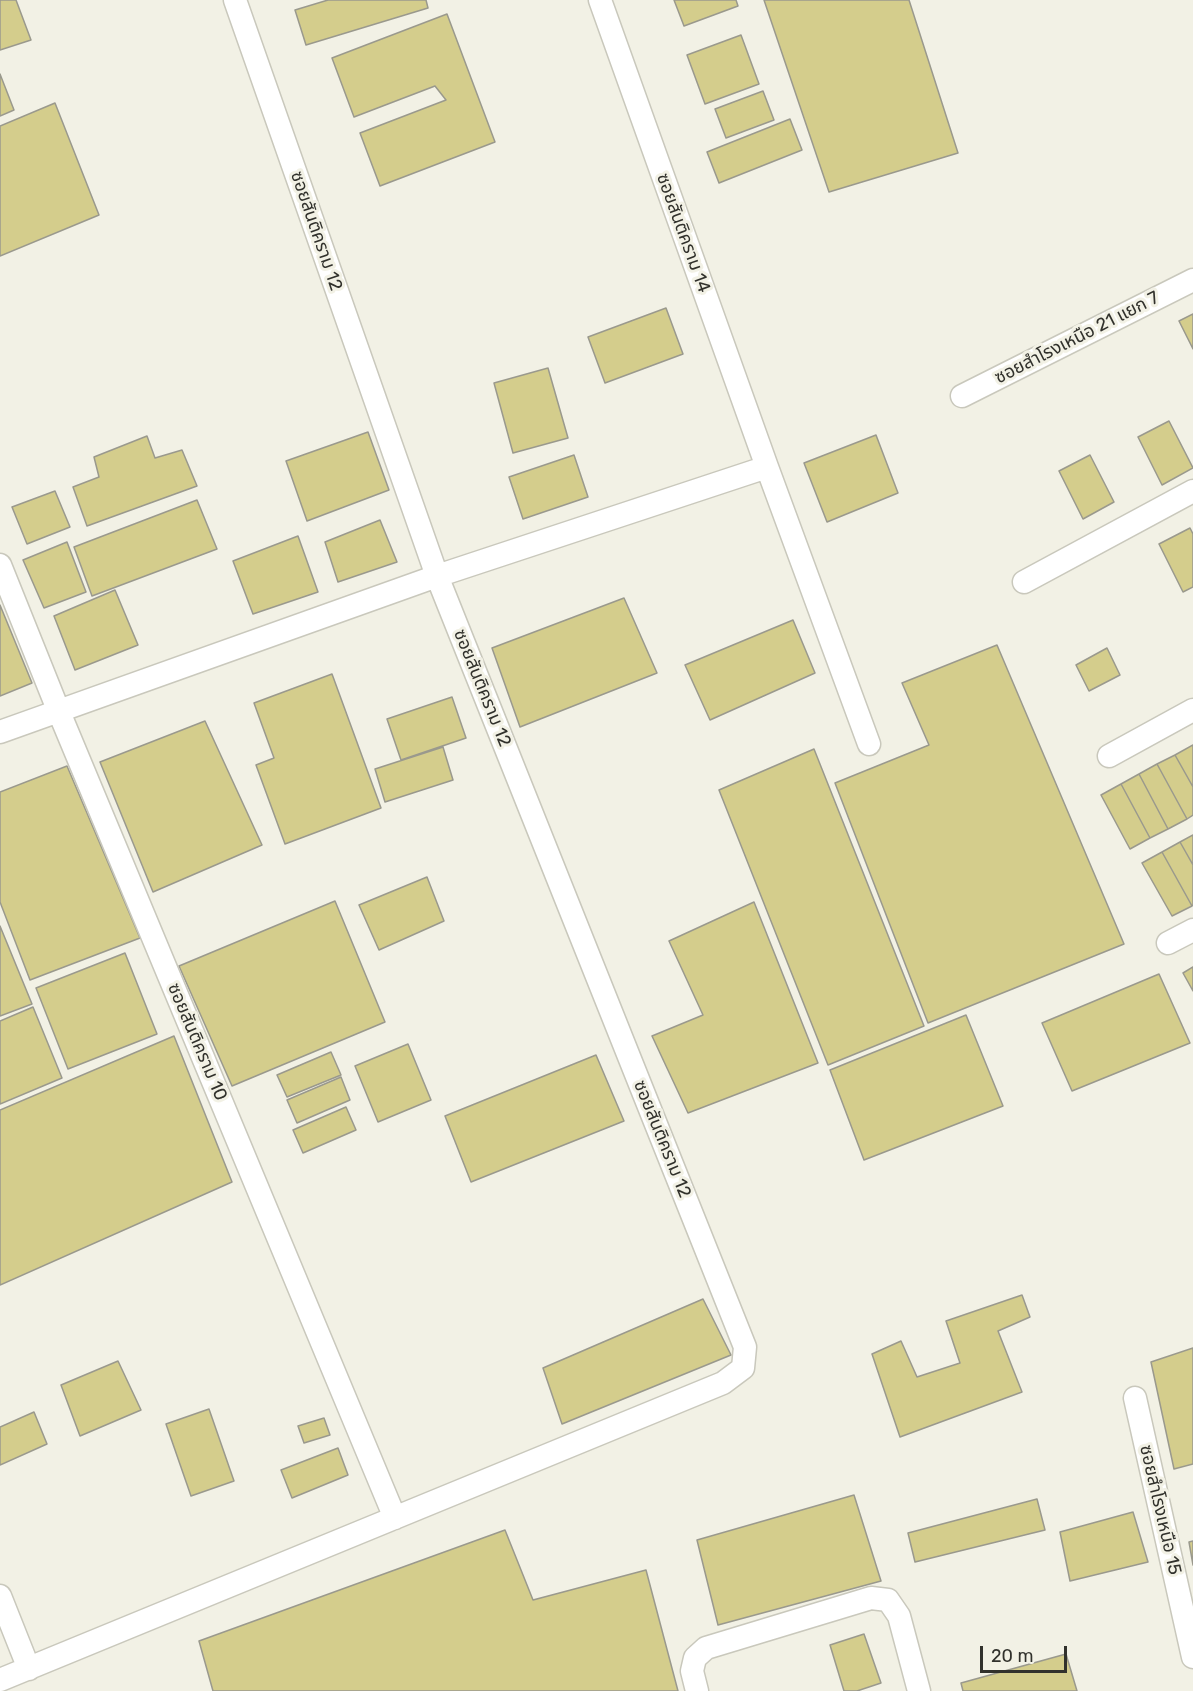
<!DOCTYPE html>
<html>
<head>
<meta charset="utf-8">
<style>
  body { margin:0 }
  #map { position:relative; width:1193px; height:1691px; overflow:hidden; background:#f2f1e5; font-family:Rubik,sans-serif }
  canvas { display:block }
  .scale { position:absolute; left:980px; top:1646px; width:87px; height:27px; box-sizing:border-box; border:3px solid #31312c; border-top:0; padding-left:8px; font-size:18px; line-height:21px; white-space:nowrap; color:#31312c; -webkit-text-stroke:4px #f2f1e5; paint-order:stroke }
</style>
</head>
<body>
<div id="map">
<canvas width="1193" height="1691"></canvas>
<div class="scale">20 m</div>
</div>
<script>
const g = document.querySelector('canvas').getContext('2d');
g.lineJoin = 'round';
function fillPath(path, color) { g.fillStyle = color; g.fill(path, 'evenodd'); }
const toPath = rows => new Path2D(rows.map(r => 'M' + r).join(''));
function strokePath(path, color, width, dash) { g.strokeStyle = color; g.lineWidth = width; g.lineCap = dash ? 'butt' : 'round'; g.setLineDash(dash || []); g.stroke(path); }
function write(font, color, halo, rows, align = 'center') {
  g.font = font + ' Rubik,"Noto Sans Thai",sans-serif'; g.lineWidth = 6; g.setLineDash([]); g.textBaseline = 'middle'; g.strokeStyle = halo; g.fillStyle = color; for (const [text, x, y, turn = 0] of rows) {
    g.save(); g.translate(x, y); g.rotate((+turn || 0) * Math.PI / 180); g.textAlign = isNaN(turn) ? turn : align; if (halo) g.strokeText(text, 0, 0); g.fillText(text, 0, 0); g.restore();
  }
}
const building = toPath([
  [0,0,16,0,31,40,0,50,0,0],
  [328,0,426,0,428,8,306,45,295,10,328,0],
  [674,0,736,0,738,6,684,26,674,0],
  [764,0,909,0,958,153,829,192,764,0],
  [447,14,495,142,380,186,360,133,446,100,435,86,354,117,332,58,447,14],
  [741,35,759,84,705,104,687,55,741,35],
  [0,74,14,110,0,116,0,74],
  [763,91,774,120,726,138,715,109,763,91],
  [55,103,99,215,0,256,0,126,55,103],
  [790,119,802,150,719,183,707,152,790,119],
  [666,308,683,354,605,383,588,337,666,308],
  [1193,314,1193,349,1179,321,1193,314],
  [548,368,568,438,513,453,494,383,548,368],
  [1169,421,1193,468,1162,485,1138,437,1169,421],
  [368,432,389,490,307,521,286,461,368,432],
  [876,435,898,493,827,522,804,463,876,435],
  [147,436,155,458,182,450,197,486,87,526,73,487,99,477,94,457,147,436],
  [574,455,588,497,523,519,509,477,574,455],
  [1090,455,1114,502,1083,519,1059,471,1090,455],
  [55,491,70,527,27,544,12,507,55,491],
  [197,500,217,549,92,596,74,547,197,500],
  [380,520,397,562,338,582,325,542,380,520],
  [1190,528,1193,534,1193,587,1183,592,1159,544,1190,528],
  [298,536,318,592,253,614,233,561,298,536],
  [67,542,86,592,44,608,23,560,67,542],
  [115,590,138,645,75,670,54,616,115,590],
  [624,598,657,673,520,727,492,648,624,598],
  [0,605,32,683,0,696,0,605],
  [793,620,815,673,710,720,685,665,793,620],
  [997,645,1124,944,928,1023,835,783,929,745,902,683,997,645],
  [1107,648,1120,675,1089,691,1076,665,1107,648],
  [332,674,381,808,285,844,256,765,274,758,254,703,332,674],
  [452,697,466,738,401,760,387,719,452,697],
  [205,721,262,845,153,892,100,762,205,721],
  [1193,745,1193,787,1175,755,1193,745],
  [443,747,453,780,385,802,375,769,443,747],
  [814,749,924,1026,828,1065,719,790,814,749],
  [1175,755,1193,787,1193,815,1187,819,1157,764,1175,755],
  [1157,764,1187,819,1168,829,1139,774,1157,764],
  [67,766,140,938,30,980,0,902,0,792,67,766],
  [1139,774,1168,829,1150,838,1121,784,1139,774],
  [1121,784,1150,838,1130,849,1101,795,1121,784],
  [1193,835,1193,865,1180,842,1193,835],
  [1180,842,1193,865,1193,905,1192,906,1162,852,1180,842],
  [1162,852,1192,906,1172,916,1142,863,1162,852],
  [427,877,444,921,379,950,359,905,427,877],
  [335,901,385,1022,232,1086,179,966,335,901],
  [754,902,818,1063,688,1113,652,1036,703,1015,669,941,754,902],
  [0,926,32,1004,0,1016,0,926],
  [125,953,157,1034,68,1069,36,988,125,953],
  [1193,967,1193,991,1183,973,1193,967],
  [1159,974,1190,1043,1072,1091,1042,1023,1159,974],
  [33,1007,62,1078,0,1104,0,1021,33,1007],
  [966,1015,1003,1106,864,1160,830,1070,966,1015],
  [174,1036,232,1182,0,1285,0,1110,174,1036],
  [408,1044,431,1100,378,1122,355,1066,408,1044],
  [331,1052,341,1075,287,1097,277,1075,331,1052],
  [596,1055,624,1121,471,1182,445,1116,596,1055],
  [341,1077,350,1100,297,1123,287,1100,341,1077],
  [346,1107,356,1130,303,1153,293,1130,346,1107],
  [1022,1295,1030,1317,998,1331,1022,1392,900,1437,872,1354,901,1341,917,1377,960,1363,946,1321,1022,1295],
  [703,1299,731,1355,562,1424,543,1368,703,1299],
  [1193,1348,1193,1464,1174,1469,1151,1362,1193,1348],
  [118,1361,141,1410,80,1436,61,1385,118,1361],
  [209,1409,234,1481,191,1496,166,1424,209,1409],
  [34,1412,47,1444,0,1465,0,1427,34,1412],
  [324,1418,330,1435,304,1443,298,1426,324,1418],
  [338,1448,348,1475,292,1498,281,1470,338,1448],
  [854,1495,881,1581,718,1625,697,1540,854,1495],
  [1037,1499,1045,1530,915,1562,908,1533,1037,1499],
  [1133,1512,1148,1562,1070,1581,1060,1532,1133,1512],
  [505,1530,533,1600,646,1570,678,1691,213,1691,199,1641,505,1530],
  [1193,1541,1193,1565,1189,1542,1193,1541],
  [864,1634,881,1683,857,1691,844,1691,830,1645,864,1634],
  [1066,1654,1077,1691,963,1691,961,1683,1066,1654]
]);
fillPath(building, '#d4cd8c');
strokePath(building, '#9a998d', 1.5);
const street = toPath([
  [600,0,767,467,869,744],
  [962,396,1193,280],
  [0,565,59,712,395,1518],
  [1024,582,1193,491],
  [0,732,437,576,767,467],
  [1109,756,1193,710],
  [1168,943,1193,930],
  [1135,1398,1193,1657],
  [0,1596,29,1669],
  [0,1680,723,1383,743,1368,745,1347,437,576,235,0],
  [697,1691,692,1671,695,1658,706,1648,871,1598,888,1600,899,1616,919,1691]
]);
strokePath(street, '#c9c8bc', 25);
strokePath(street, '#fff', 22);
write('18px', '#31312c', '#f2f1e5', [
  ["ซอยสันติคราม 12",316,231,71],
  ["ซอยสันติคราม 14",683,233,70],
  ["ซอยสำโรงเหนือ 21 แยก 7",1077,338,-27],
  ["ซอยสันติคราม 12",482,688,68],
  ["ซอยสันติคราม 10",197,1042,67],
  ["ซอยสันติคราม 12",662,1139,68],
  ["ซอยสำโรงเหนือ 15",1160,1510,77]
]);
</script>
</body>
</html>
